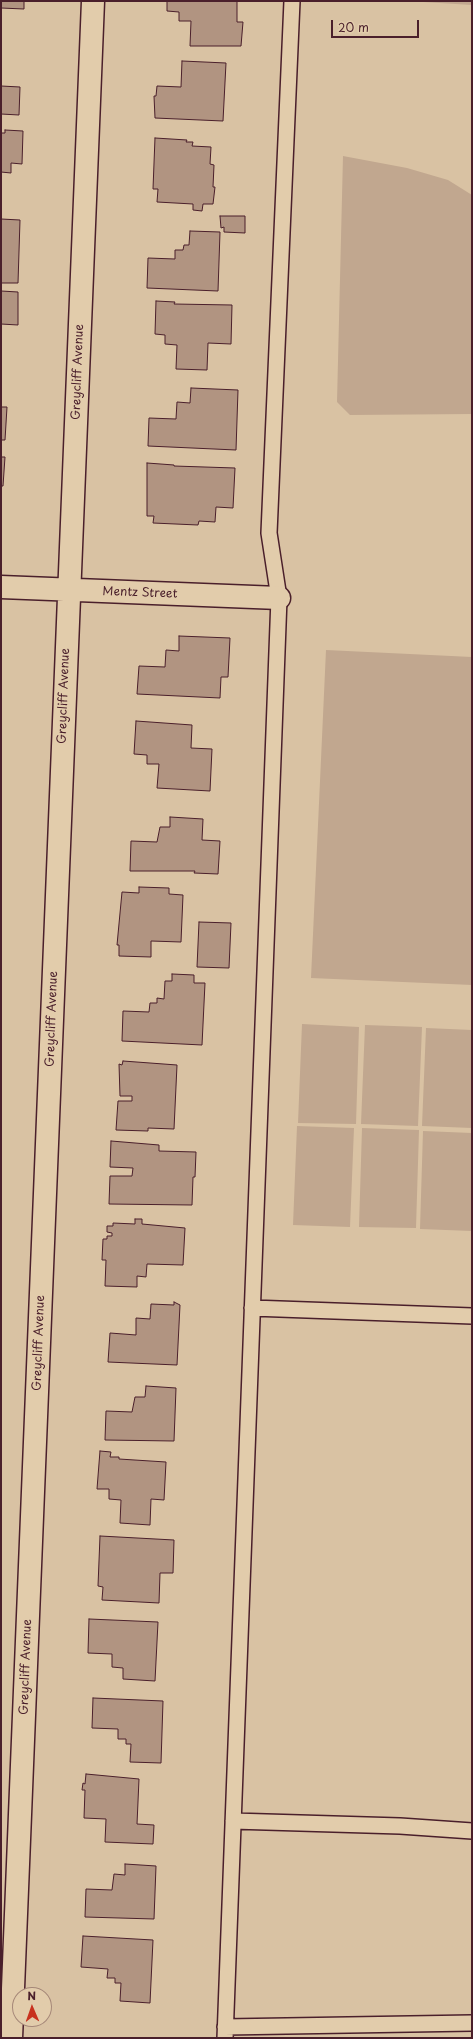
<!DOCTYPE html>
<html>
<head>
<meta charset="utf-8">
<style>
  body { margin:0 }
  #map { position:relative; width:473px; height:2039px; overflow:hidden; background:#d9c2a3; font-family:"Playpen Sans",sans-serif }
  canvas { display:block }
  .frame { position:absolute; inset:0; border:2px solid #4a1f2b; pointer-events:none }
  .north { position:absolute; left:12px; top:1987px; width:40px; height:40px; box-sizing:border-box; background:#e2ccab; border:1px solid #a58778; border-radius:50%; rotate:358deg; font-size:11px; font-weight:700; line-height:16px; text-align:center; color:#4a1f2b }
  .north::after { content:''; display:block; margin:auto; width:14px; height:18px; background:#c8321e; clip-path:polygon(50% 0,100% 100%,50% 72%,0 100%) }
  .scale { position:absolute; left:331px; top:20px; width:88px; height:18px; box-sizing:border-box; border:2px solid #4a1f2b; border-top:0; padding-left:5px; font-size:12px; line-height:14px; white-space:nowrap; color:#4a1f2b; -webkit-text-stroke:3px #e2ccab; paint-order:stroke }
</style>
</head>
<body>
<div id="map">
<canvas width="473" height="2039"></canvas>
<div class="frame"></div>
<div class="north">N</div>
<div class="scale">20 m</div>
</div>
<script>
const g = document.querySelector('canvas').getContext('2d');
g.lineJoin = 'round';
function fillPath(path, color) { g.fillStyle = color; g.fill(path, 'evenodd'); }
const toPath = rows => new Path2D(rows.map(r => 'M' + r).join(''));
function strokePath(path, color, width, dash) { g.strokeStyle = color; g.lineWidth = width; g.lineCap = dash ? 'butt' : 'round'; g.setLineDash(dash || []); g.stroke(path); }
function write(font, color, halo, rows, align = 'center') {
  g.font = font + ' "Playpen Sans",sans-serif'; g.lineWidth = 4; g.setLineDash([]); g.textBaseline = 'middle'; g.strokeStyle = halo; g.fillStyle = color; for (const [text, x, y, turn = 0] of rows) {
    g.save(); g.translate(x, y); g.rotate((+turn || 0) * Math.PI / 180); g.textAlign = isNaN(turn) ? turn : align; if (halo) g.strokeText(text, 0, 0); g.fillText(text, 0, 0); g.restore();
  }
}
fillPath(toPath([
  [407,1,472,1,472,5],
  [343,156,407,168,448,180,472,195,472,414,350,415,337,402],
  [326,650,472,657,472,985,311,978],
  [302,1024,359,1027,356,1124,298,1123],
  [365,1025,422,1027,418,1126,361,1124],
  [426,1028,472,1030,472,1128,422,1126],
  [297,1126,354,1128,350,1227,293,1225],
  [362,1128,419,1130,416,1228,359,1227],
  [423,1131,472,1133,472,1231,420,1229]
]), '#c1a78f');
const building = toPath([
  [1,1,24,1,24,9,1,8,1,1],
  [167,1,237,1,237,22,243,22,241,46,190,46,191,21,179,21,179,12,167,11,167,1],
  [182,61,226,63,223,121,155,118,154,96,156,96,157,86,181,87,182,61],
  [1,86,20,87,19,115,1,114,1,86],
  [5,130,23,131,22,164,11,163,11,173,1,172,1,133,5,133,5,130],
  [155,138,187,140,186,142,193,142,192,146,211,147,210,164,214,165,213,187,215,187,213,204,203,204,202,211,193,210,193,204,157,202,158,189,153,189,155,138],
  [220,216,245,216,245,233,224,232,224,227,221,228,220,216],
  [1,219,20,220,18,283,1,283,1,219],
  [190,231,220,232,218,291,147,288,148,258,175,259,175,250,183,250,184,245,189,245,190,231],
  [1,291,18,292,18,325,1,324,1,291],
  [156,301,175,302,174,304,232,305,231,344,208,343,207,370,176,369,177,345,165,344,165,335,155,334,156,301],
  [191,388,238,390,236,450,148,446,149,418,176,419,177,402,190,403,191,388],
  [1,407,7,407,5,440,1,440,1,407],
  [1,457,5,457,3,486,1,486,1,457],
  [147,463,174,465,174,466,235,468,233,508,216,507,215,522,199,521,198,525,153,523,154,516,147,516,147,463],
  [179,636,230,638,228,677,221,677,220,698,137,694,139,666,165,667,166,650,179,651,179,636],
  [136,721,192,725,191,748,212,749,210,791,157,788,159,764,147,764,147,755,134,754,136,721],
  [170,817,203,819,202,840,220,841,218,874,194,873,195,871,130,871,131,841,157,842,160,827,170,827,170,817],
  [139,887,169,888,169,894,183,895,181,942,151,941,151,957,119,956,119,945,117,945,122,892,139,893,139,887],
  [199,922,231,923,229,968,197,967,199,922],
  [172,974,194,975,194,983,205,983,202,1045,122,1041,123,1011,149,1012,150,1003,157,1003,157,998,164,999,165,981,172,981,172,974],
  [123,1061,177,1065,174,1129,148,1128,148,1131,116,1130,118,1101,132,1101,132,1096,120,1096,119,1064,122,1065,123,1061],
  [111,1141,159,1145,159,1151,196,1152,195,1177,193,1177,192,1205,109,1204,110,1176,132,1176,133,1168,110,1167,111,1141],
  [135,1219,142,1219,142,1224,185,1228,183,1265,147,1264,146,1277,137,1276,137,1287,105,1286,106,1260,102,1260,103,1239,107,1239,107,1236,112,1236,112,1233,107,1232,107,1226,113,1226,113,1223,135,1224,135,1219],
  [174,1302,180,1305,177,1365,108,1362,110,1333,136,1335,136,1318,150,1319,151,1304,174,1305,174,1302],
  [146,1386,176,1388,174,1441,105,1440,106,1411,132,1412,135,1397,145,1397,146,1386],
  [100,1451,111,1452,110,1457,119,1457,119,1459,166,1462,164,1500,151,1499,150,1525,120,1523,121,1500,109,1499,109,1489,97,1489,100,1451],
  [100,1536,174,1540,173,1573,160,1573,159,1603,102,1600,103,1587,98,1586,100,1536],
  [89,1619,158,1622,155,1681,123,1679,123,1668,112,1667,112,1654,88,1653,89,1619],
  [93,1698,163,1701,161,1763,130,1762,131,1744,126,1744,126,1739,118,1739,118,1729,92,1728,93,1698],
  [86,1774,139,1779,137,1824,154,1825,153,1844,105,1842,106,1819,84,1818,85,1790,82,1790,83,1783,85,1784,86,1774],
  [125,1864,156,1866,154,1919,85,1917,86,1889,112,1890,114,1874,125,1875,125,1864],
  [83,1936,153,1940,150,2003,120,2001,121,1983,115,1983,115,1978,107,1978,108,1969,81,1967,83,1936]
]);
fillPath(building, '#b19481');
strokePath(building, '#4a1f2b', 1);
const lane = toPath([
  [252,1308,472,1316],
  [233,1821,400,1826,472,1831],
  [225,2027,472,2023],
  [225,2038,279,598,269,533,292,1]
]);
const street = toPath([
  [1,587,279,598],
  [11,2038,93,1]
]);
strokePath(lane, '#4a1f2b', 18);
strokePath(street, '#4a1f2b', 25);
strokePath(lane, '#e2ccab', 15);
strokePath(street, '#e2ccab', 22);
write('12px', '#4a1f2b', '#e2ccab', [
  ["Greycliff Avenue",78,372,-88],
  ["Mentz Street",140,593,2],
  ["Greycliff Avenue",64,696,-88],
  ["Greycliff Avenue",52,1019,-88],
  ["Greycliff Avenue",39,1343,-88],
  ["Greycliff Avenue",26,1667,-88]
]);
</script>
</body>
</html>
